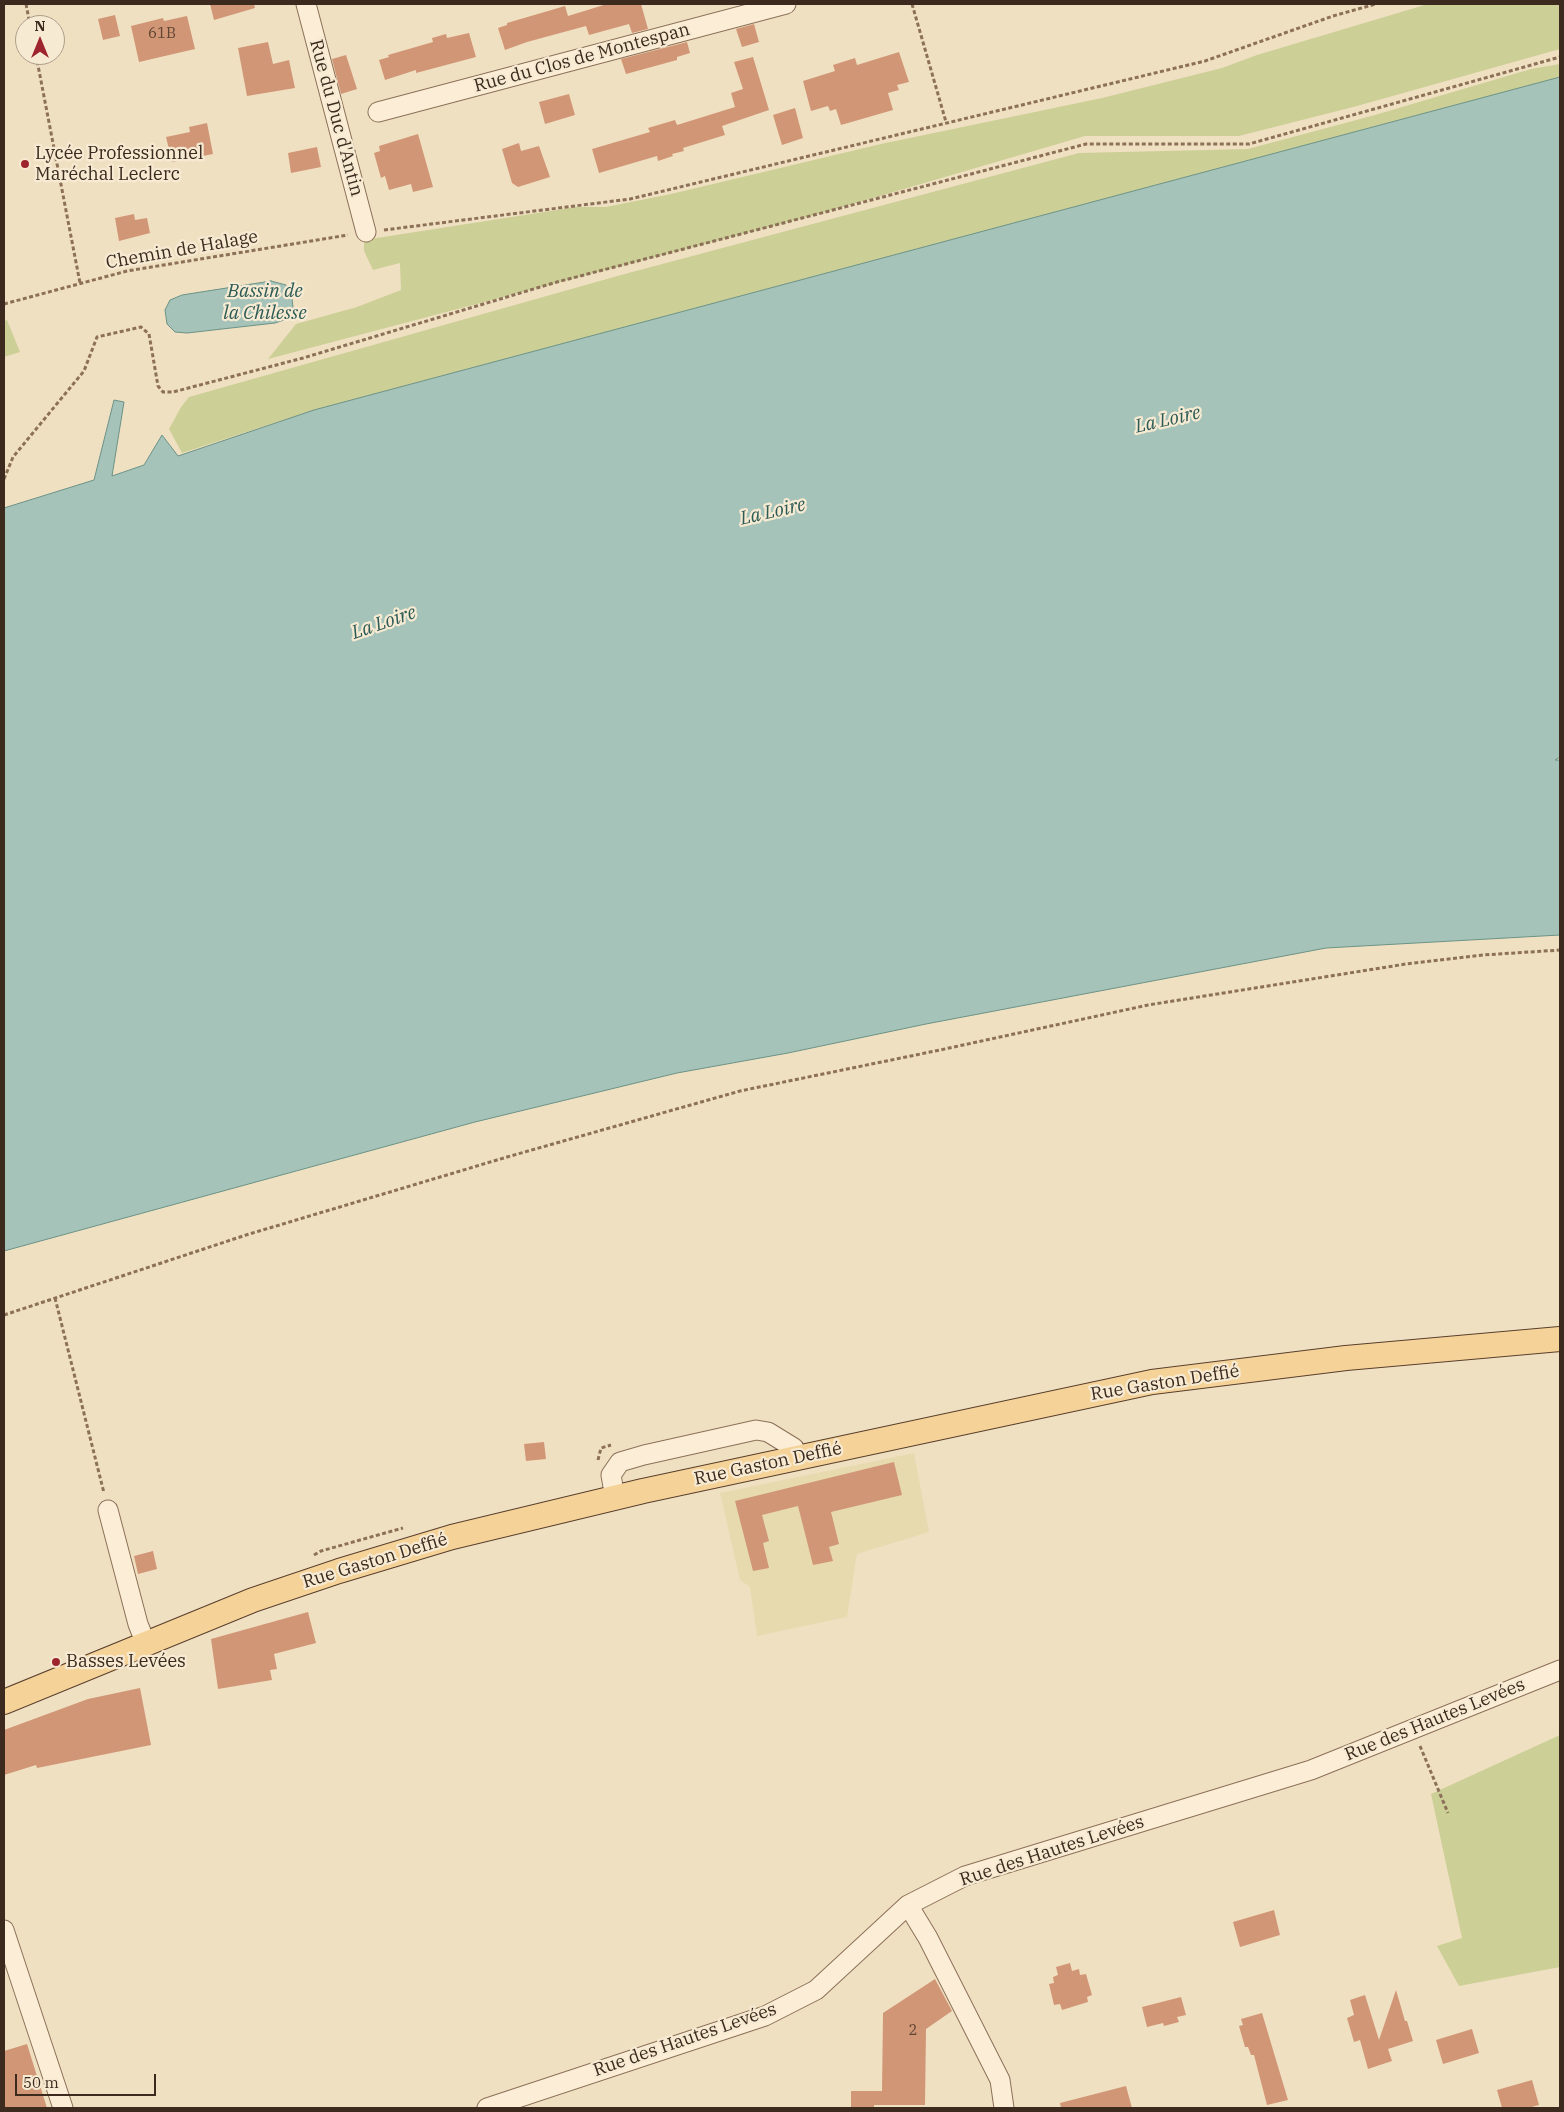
<!DOCTYPE html>
<html>
<head>
<meta charset="utf-8">
<style>
  body { margin:0 }
  #map { position:relative; width:1564px; height:2112px; overflow:hidden; background:#f0e0c2; font-family:"IBM Plex Serif",serif }
  canvas { display:block }
  .frame { position:absolute; inset:0; border:5px solid #3b2a1d; pointer-events:none }
  .north { position:absolute; left:15px; top:15px; width:50px; height:50px; box-sizing:border-box; background:#f7ead3; border:1px solid #ac9d8a; border-radius:50%; rotate:0deg; font-size:14px; font-weight:700; line-height:20px; text-align:center; color:#3b2a1d }
  .north::after { content:''; display:block; margin:auto; width:18px; height:22px; background:#9e252d; clip-path:polygon(50% 0,100% 100%,50% 72%,0 100%) }
  .scale { position:absolute; left:15px; top:2074px; width:141px; height:22px; box-sizing:border-box; border:2px solid #3b2a1d; border-top:0; padding-left:6px; font-size:15px; line-height:18px; white-space:nowrap; color:#3b2a1d; -webkit-text-stroke:4px #f7ead3; paint-order:stroke }
</style>
</head>
<body>
<div id="map">
<canvas width="1564" height="2112"></canvas>
<div class="frame"></div>
<div class="north">N</div>
<div class="scale">50 m</div>
</div>
<script>
const g = document.querySelector('canvas').getContext('2d');
g.lineJoin = 'round';
function fillPath(path, color) { g.fillStyle = color; g.fill(path, 'evenodd'); }
const toPath = rows => new Path2D(rows.map(r => 'M' + r).join(''));
function strokePath(path, color, width, dash) { g.strokeStyle = color; g.lineWidth = width; g.lineCap = dash ? 'butt' : 'round'; g.setLineDash(dash || []); g.stroke(path); }
function write(font, color, halo, rows, align = 'center') {
  g.font = font + ' "IBM Plex Serif",serif'; g.lineWidth = 4.5; g.setLineDash([]); g.textBaseline = 'middle'; g.strokeStyle = halo; g.fillStyle = color; for (const [text, x, y, turn = 0] of rows) {
    g.save(); g.translate(x, y); g.rotate((+turn || 0) * Math.PI / 180); g.textAlign = isNaN(turn) ? turn : align; if (halo) g.strokeText(text, 0, 0); g.fillText(text, 0, 0); g.restore();
  }
}
fillPath(toPath([
  [914,1453,929,1532,857,1554,847,1617,757,1636,750,1587,740,1580,720,1493]
]), '#e7daaf');
fillPath(toPath([
  [1428,4,1560,4,1560,49,1357,106,1239,136,1085,136,822,213,268,359,296,324,357,307,401,290,400,263,373,270,364,251,364,240,576,207,606,207,671,194,881,144,1102,98,1222,68,1257,55],
  [1560,64,1560,77,314,410,182,453,169,429,181,407,189,397,621,275,1079,153,1248,149,1375,115,1531,69],
  [7,320,20,352,4,357,4,321],
  [1560,1735,1560,1967,1459,1986,1437,1946,1462,1938,1431,1794]
]), '#cccf96');
const water = toPath([
  [1560,77,1560,757,1555,760,1560,760,1560,935,1326,948,926,1024,788,1053,677,1073,475,1122,4,1251,4,508,94,480,114,400,124,402,112,476,144,465,162,435,178,456,314,410,1560,77],
  [271,281,286,285,291,291,293,307,290,318,275,323,187,333,175,332,167,324,165,310,170,300,182,295,271,281]
]);
fillPath(water, '#a5c3b8');
strokePath(water, '#6b9286', 1);
fillPath(toPath([
  [210,4,254,4,255,8,214,20],
  [607,4,641,4,648,29,632,33,629,24,589,35,586,26,527,42,505,50,498,28,507,25,507,23,565,6,568,16],
  [115,15,120,36,103,40,98,19],
  [187,16,195,49,139,62,131,26,163,18,164,21],
  [754,24,759,42,742,47,736,29],
  [469,33,476,57,416,73,416,70,385,80,379,60,389,57,388,55,433,42,432,38,446,34,447,38],
  [268,42,273,64,289,60,295,88,247,96,238,48],
  [687,42,690,53,677,57,677,60,626,74,621,59],
  [899,52,909,82,897,85,899,90,888,93,893,110,841,125,836,109,830,111,828,106,811,111,803,81,835,71,833,65,855,58,857,65],
  [346,55,357,89,341,94,332,59],
  [753,57,769,110,722,126,725,135,683,148,684,151,672,154,673,156,658,161,657,156,599,173,592,149,650,132,648,128,675,120,677,125,735,107,731,93,743,89,734,62],
  [569,94,575,115,545,124,539,102],
  [795,108,803,138,782,145,773,115],
  [207,123,213,154,172,162,166,137,190,132,189,127],
  [418,134,433,187,413,192,411,184,389,190,385,176,381,178,374,153,380,151,379,146],
  [519,143,521,151,539,146,550,177,518,187,512,183,502,149],
  [317,147,321,167,291,173,288,153],
  [134,214,135,220,147,218,150,233,119,241,115,218],
  [544,1442,546,1459,526,1461,524,1444],
  [894,1462,902,1495,831,1512,839,1544,829,1547,833,1561,813,1565,798,1506,762,1515,769,1541,763,1543,769,1568,753,1571,735,1501],
  [153,1551,157,1569,138,1574,134,1556],
  [308,1612,316,1643,274,1654,277,1669,270,1670,272,1680,218,1689,211,1639],
  [140,1688,151,1745,37,1768,36,1765,4,1775,4,1730,88,1699],
  [1274,1910,1280,1935,1240,1947,1233,1922],
  [1070,1963,1072,1971,1079,1969,1080,1975,1086,1974,1092,1995,1087,1997,1088,2002,1062,2010,1060,2004,1054,2005,1049,1984,1054,1983,1053,1977,1058,1975,1056,1967],
  [935,1979,952,2011,926,2029,925,2105,874,2105,874,2108,851,2108,851,2091,882,2091,883,2013],
  [1396,1990,1405,2021,1407,2021,1413,2041,1388,2049,1392,2061,1368,2069,1360,2040,1354,2042,1347,2018,1354,2015,1350,2000,1365,1995,1379,2040],
  [1181,1997,1186,2015,1177,2017,1179,2022,1164,2026,1163,2023,1147,2027,1142,2007],
  [1262,2013,1288,2100,1267,2105,1254,2055,1251,2055,1248,2047,1245,2047,1239,2026,1243,2025,1241,2019],
  [1472,2029,1479,2053,1443,2064,1436,2040],
  [27,2044,47,2108,4,2108,4,2051],
  [1532,2080,1539,2105,1528,2108,1502,2108,1497,2090],
  [1126,2086,1132,2108,1061,2108,1060,2103]
]), '#d19676');
const minor = toPath([
  [306,4,366,232],
  [378,112,786,4],
  [615,1498,611,1475,620,1462,644,1455,756,1430,768,1432,794,1448,797,1458],
  [108,1510,138,1624,146,1644],
  [908,1905,928,1938,1000,2080,1004,2108],
  [4,1930,63,2108],
  [487,2108,765,2016,816,1990,908,1905,965,1876,1311,1770,1560,1670]
]);
const major = toPath([
  [4,1702,253,1600,339,1571,452,1537,643,1491,1152,1382,1346,1358,1560,1339]
]);
strokePath(minor, '#8c7058', 21);
strokePath(major, '#593f2d', 26);
strokePath(toPath([
  [26,4,30,25],
  [912,4,946,122],
  [36,55,80,283],
  [384,230,630,199,1205,61,1333,16,1376,4],
  [4,304,127,271,348,235],
  [4,479,13,457,84,371,97,337,141,327,149,334,158,386,163,392,173,392,303,358,557,282,1086,144,1249,144,1560,57],
  [55,1298,104,1493],
  [4,1315,246,1235,507,1157,740,1091,940,1050,1148,1005,1406,964,1483,955,1560,950],
  [598,1460,601,1448,611,1445],
  [314,1555,321,1551,403,1528],
  [1420,1746,1448,1813]
]), '#8c7058', 3, [4, 2.5]);
strokePath(minor, '#fbedd6', 19);
strokePath(major, '#f5d398', 24);
for (const [x, y, r, color] of [
  [25,164,5,"#9e252d"],
  [56,1662,5,"#9e252d"]
]) { const dot = new Path2D(); dot.arc(x, y, r, 0, 2 * Math.PI); g.fillStyle = color; g.fill(dot); strokePath(dot, '#f7ead3', 2); }
write('15px', '#604533', null, [
  ["61B",162,34],
  ["2",913,2031]
]);
write('18px', '#3b2a1d', '#f7ead3', [
  ["Rue du Clos de Montespan",582,58,-15],
  ["Rue du Duc d'Antin",336,118,75],
  ["Chemin de Halage",182,250,-10],
  ["Rue Gaston Deffié",1165,1383,-9],
  ["Rue Gaston Deffié",768,1464,-12],
  ["Rue Gaston Deffié",375,1561,-17],
  ["Rue des Hautes Levées",1435,1720,-22],
  ["Rue des Hautes Levées",1052,1851,-18],
  ["Rue des Hautes Levées",685,2040,-19]
]);
write('18px', '#3b2a1d', '#f7ead3', [
  ["Lycée Professionnel",35,154],
  ["Maréchal Leclerc",35,175],
  ["Basses Levées",66,1662]
], 'left');
write('italic 19px', '#2c5b55', '#f7ead3', [
  ["Bassin de",265,292],
  ["la Chilesse",265,314],
  ["La Loire",1168,420,-13],
  ["La Loire",773,512,-13],
  ["La Loire",384,623,-19]
]);
</script>
</body>
</html>
